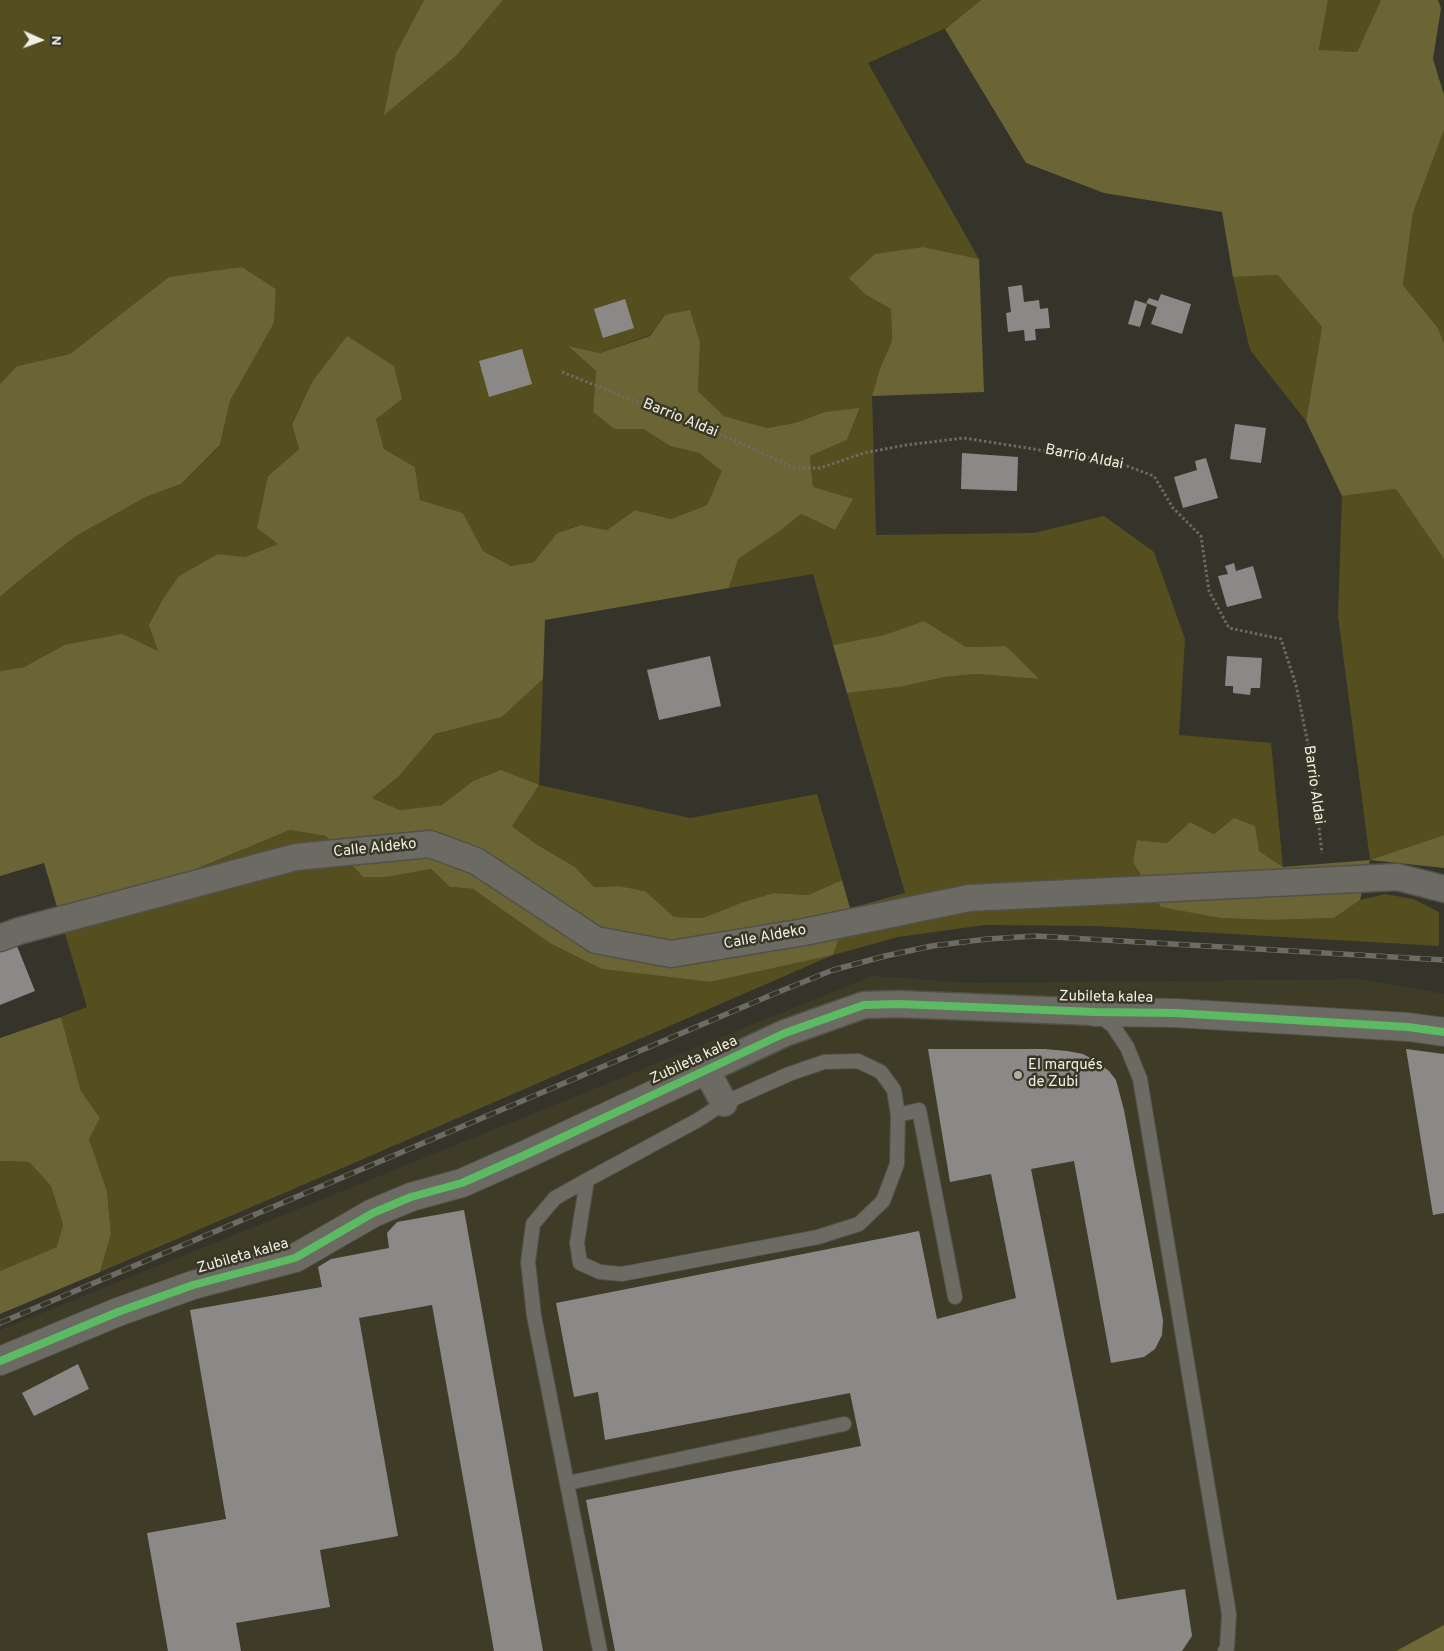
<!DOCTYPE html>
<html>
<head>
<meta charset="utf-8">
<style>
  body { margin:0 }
  #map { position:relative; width:1444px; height:1651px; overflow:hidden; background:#34342a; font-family:Overpass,sans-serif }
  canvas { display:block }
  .north { position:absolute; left:15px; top:15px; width:50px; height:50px; -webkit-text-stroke:4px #383726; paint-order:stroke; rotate:92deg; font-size:14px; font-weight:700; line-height:20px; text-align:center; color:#f0efe5 }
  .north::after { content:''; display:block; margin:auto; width:18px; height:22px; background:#f0efe5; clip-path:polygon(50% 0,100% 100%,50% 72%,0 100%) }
</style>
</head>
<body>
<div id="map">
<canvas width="1444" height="1651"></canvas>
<div class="north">N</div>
</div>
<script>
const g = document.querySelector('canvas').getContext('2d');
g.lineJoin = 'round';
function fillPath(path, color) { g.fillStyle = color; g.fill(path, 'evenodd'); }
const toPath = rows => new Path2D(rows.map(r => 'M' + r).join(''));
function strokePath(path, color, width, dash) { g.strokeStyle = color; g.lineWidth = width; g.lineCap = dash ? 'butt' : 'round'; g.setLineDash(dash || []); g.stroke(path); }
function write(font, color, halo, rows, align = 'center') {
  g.font = font + ' Overpass,sans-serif'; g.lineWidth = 5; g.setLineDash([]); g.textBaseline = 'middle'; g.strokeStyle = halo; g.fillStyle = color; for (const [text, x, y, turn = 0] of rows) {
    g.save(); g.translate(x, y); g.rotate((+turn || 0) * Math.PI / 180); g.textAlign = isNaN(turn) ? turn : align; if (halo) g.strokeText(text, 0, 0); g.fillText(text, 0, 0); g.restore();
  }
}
fillPath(toPath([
  [872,976,973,983,1361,979,1444,994,1444,1625,1396,1651,0,1651,0,1330]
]), '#3e3c26');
fillPath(toPath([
  [0,0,424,0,396,53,457,55,503,0,981,0,944,29,868,63,979,259,924,247,866,295,891,309,892,341,880,368,872,396,876,535,1034,533,1104,516,1154,552,1185,639,1179,735,1271,743,1283,867,1259,851,1234,818,1214,834,1190,822,1167,843,1137,840,1161,906,1220,918,1271,920,1334,918,1360,900,1385,894,1413,899,1439,912,1439,946,1095,926,985,925,898,937,833,955,361,1160,100,1272,111,1234,107,1191,89,1139,100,1118,81,1091,61,1017,87,1007,57,907,179,876,290,830,326,836,363,877,387,877,431,869,450,887,473,889,503,909,602,969,710,982,833,955,850,908,905,893,847,693,900,687,945,677,976,674,1038,679,1006,646,966,647,924,621,884,635,833,645,813,574,729,588,737,559,780,531,801,514,835,530,813,487,810,456,847,440,860,409,824,412,795,423,766,428,724,416,698,391,700,343,665,315,650,335,600,353,569,347,596,371,593,412,614,429,643,429,670,446,699,453,723,471,707,505,671,519,635,510,607,530,580,525,557,533,534,562,511,566,483,551,463,513,420,500,415,467,384,449,376,419,312,382,292,423,299,449,268,476,278,544,245,557,218,554,159,651,64,645,24,667,0,671,0,597,16,583,76,536,146,497,181,484,220,446,230,401,274,323,276,289,242,267,119,317,70,354,17,366,0,384],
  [1328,0,1381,0,1357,52,1319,51],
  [1444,130,1444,343,1438,328,1403,285,1413,213],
  [1278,275,1322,327,1306,421,1250,350,1233,277],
  [1396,489,1444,559,1444,835,1370,860,1338,616,1342,496],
  [543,679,539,785,690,818,817,794,842,880,808,895,774,893,743,902,703,918,674,917,645,891,619,886,594,887,575,867,536,844,512,826,473,781,443,805,400,810,372,798,398,777,435,734,502,717],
  [0,1161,29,1162,51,1186,63,1225,58,1247,0,1271]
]), '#554f20');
fillPath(toPath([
  [424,0,503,0,457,55,384,115,396,53],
  [981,0,1328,0,1319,50,1357,52,1381,0,1438,0,1441,8,1433,59,1444,95,1444,130,1413,213,1403,285,1438,328,1444,343,1444,559,1396,489,1342,496,1306,421,1322,327,1278,275,1233,277,1222,212,1104,193,1026,163,945,29],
  [924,247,979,259,984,392,872,396,880,368,892,341,891,309,866,295,849,278,875,254],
  [242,267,276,289,274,323,230,401,220,445,181,484,146,497,76,536,16,583,0,597,0,384,17,366,70,354,169,277],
  [690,310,700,343,698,391,724,416,767,428,795,423,824,412,860,408,847,440,810,456,813,487,853,499,835,530,801,514,780,531,738,559,729,588,545,620,543,679,502,717,435,734,398,777,372,798,400,810,442,805,473,781,501,770,539,785,512,826,536,844,575,867,594,887,619,886,645,891,674,917,703,918,743,902,774,893,808,895,842,880,850,908,833,955,710,982,602,969,550,943,473,889,450,887,431,869,387,877,363,877,326,836,290,830,179,876,57,907,44,863,0,876,0,671,24,667,64,645,122,634,158,651,149,625,163,599,179,576,218,554,245,557,278,544,257,528,268,476,299,449,292,424,312,382,347,336,394,366,402,399,376,419,384,449,415,467,420,500,463,513,483,551,511,566,534,562,557,533,581,525,607,530,635,510,671,519,707,505,722,471,699,453,670,446,643,429,614,429,593,412,596,371,568,346,600,353,650,336,665,315],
  [924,621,966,647,1006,646,1039,679,976,674,945,677,900,687,847,693,833,645,884,635],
  [1234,818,1255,826,1259,851,1283,867,1370,860,1444,835,1444,868,1370,860,1360,900,1334,918,1271,920,1220,918,1161,907,1133,862,1137,840,1167,843,1190,822,1214,834],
  [61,1017,81,1091,100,1118,89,1139,107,1191,111,1234,100,1272,0,1314,0,1271,57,1247,63,1225,51,1186,29,1162,0,1161,0,1038]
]), '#6b6535');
fillPath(toPath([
  [1444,1625,1444,1651,1396,1651]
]), '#6f6937');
fillPath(toPath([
  [1022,285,1024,302,1039,300,1040,309,1048,308,1050,328,1035,329,1036,340,1025,341,1024,330,1008,332,1006,313,1011,312,1008,287],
  [1161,294,1191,304,1182,334,1151,324,1157,307,1146,303,1149,298,1158,301],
  [625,299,634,328,603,338,594,309],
  [1135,300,1147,304,1140,327,1128,324],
  [522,349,532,384,489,397,479,361],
  [1235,424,1266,428,1261,463,1230,459],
  [962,453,1018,457,1017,491,961,489],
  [1206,458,1218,498,1183,508,1174,477,1197,470,1195,461],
  [1234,563,1236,571,1253,566,1262,598,1227,607,1218,576,1228,574,1225,566],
  [710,656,721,706,659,720,647,670],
  [1227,656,1262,658,1260,688,1251,688,1250,695,1233,693,1233,686,1225,686],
  [17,946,35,991,0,1005,0,952],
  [928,1049,1044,1049,1067,1051,1083,1054,1096,1061,1109,1071,1116,1080,1124,1110,1163,1320,1162,1335,1155,1349,1144,1357,1111,1363,1074,1161,1031,1169,1117,1600,1185,1589,1192,1636,1182,1651,615,1651,586,1500,861,1446,850,1393,605,1440,598,1392,574,1397,556,1303,919,1231,937,1319,1016,1298,991,1174,950,1182],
  [1406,1049,1444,1054,1444,1213,1433,1215],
  [464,1210,543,1651,494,1651,432,1305,359,1318,398,1536,320,1550,330,1607,236,1623,241,1651,168,1651,147,1533,226,1519,190,1310,322,1287,318,1267,331,1259,389,1248,387,1233,397,1222],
  [78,1364,89,1389,34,1416,22,1393]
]), '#8a8988');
const service = toPath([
  [1097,1014,1113,1026,1127,1047,1140,1079,1229,1614,1227,1648,1225,1651],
  [898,1115,919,1110,955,1297],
  [587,1180,577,1243,580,1263,600,1272,622,1274,818,1237,859,1224,883,1201,897,1164,898,1115,894,1090,881,1072,858,1061,824,1062,789,1074,724,1103,698,1120,587,1180,555,1198,533,1224,528,1262,534,1316,600,1651],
  [568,1483,844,1424]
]);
const minor = toPath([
  [0,938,19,931,296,857,430,844,476,861,596,940,671,954,804,932,969,898,1397,877,1444,889],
  [724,1103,706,1070,785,1033,864,1005,898,1004,1095,1012]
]);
const tertiary = toPath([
  [1095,1012,1175,1013,1408,1027,1444,1032],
  [0,1361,118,1312,193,1285,295,1258,373,1213,411,1197,462,1183,527,1154,706,1070]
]);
strokePath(service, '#515149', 16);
strokePath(minor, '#515149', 29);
strokePath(tertiary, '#515149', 30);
strokePath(toPath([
  [562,372,738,442,794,468,820,468,864,453,906,445,964,438,1116,462,1154,476,1173,508,1201,536,1209,591,1229,628,1281,639,1296,685,1310,754,1322,853]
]), '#6b6b64', 3, [2.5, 2.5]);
strokePath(service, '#6c6b63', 14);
strokePath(minor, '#6c6b63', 26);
strokePath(tertiary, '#6c6b63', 28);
const rail = toPath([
  [0,1323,776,993,833,970,885,956,932,946,987,939,1036,936,1444,960]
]);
strokePath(rail, '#6c6b64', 5.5);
strokePath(rail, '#383726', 4, [11]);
strokePath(toPath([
  [0,1361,118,1312,193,1285,295,1258,373,1213,411,1197,462,1183,527,1154,785,1033,864,1005,898,1004,1095,1012,1175,1013,1408,1027,1444,1032]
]), '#5cba63', 8);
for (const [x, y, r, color] of [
  [1018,1075,5,"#aeaea4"]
]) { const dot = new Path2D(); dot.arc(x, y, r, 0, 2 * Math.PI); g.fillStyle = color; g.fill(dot); strokePath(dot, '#383726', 2); }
write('15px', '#f0efe5', '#383726', [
  ["Barrio Aldai",680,419,22],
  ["Barrio Aldai",1084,458,11],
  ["Barrio Aldai",1313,785,82],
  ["Calle Aldeko",375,849,-6],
  ["Calle Aldeko",765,938,-10],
  ["Zubileta kalea",1106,998,1],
  ["Zubileta kalea",694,1061,-25],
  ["Zubileta kalea",243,1257,-16]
]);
write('15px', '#f0efe5', '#383726', [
  ["El marqués",1028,1066],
  ["de Zubi",1028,1083]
], 'left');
</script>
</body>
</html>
